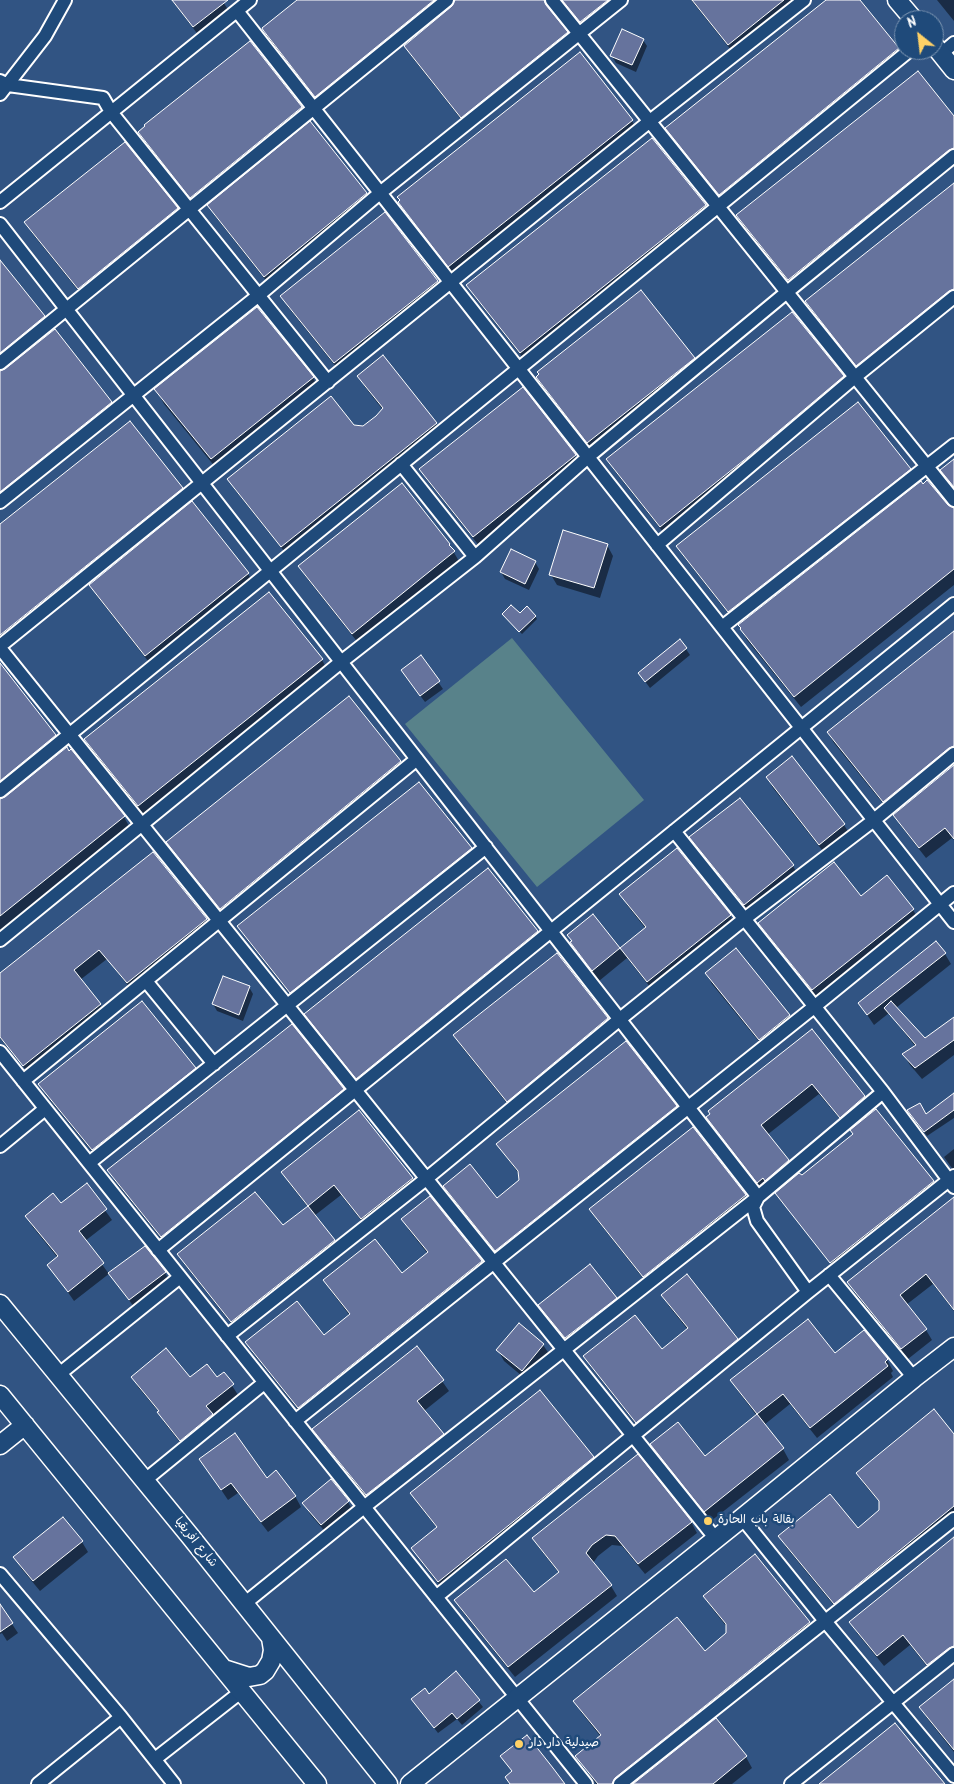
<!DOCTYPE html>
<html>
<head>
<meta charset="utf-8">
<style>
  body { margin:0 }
  #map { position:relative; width:954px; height:1784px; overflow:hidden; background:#315483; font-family:Kalam,sans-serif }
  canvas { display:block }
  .north { position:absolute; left:894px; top:10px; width:50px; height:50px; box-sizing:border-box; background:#1f4a7a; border:1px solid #7992af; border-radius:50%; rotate:331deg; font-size:14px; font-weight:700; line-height:20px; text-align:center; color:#fff }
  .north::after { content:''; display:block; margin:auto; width:18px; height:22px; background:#ffd166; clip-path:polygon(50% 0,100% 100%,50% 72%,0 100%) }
</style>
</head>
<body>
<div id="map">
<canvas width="954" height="1784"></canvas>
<div class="north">N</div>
</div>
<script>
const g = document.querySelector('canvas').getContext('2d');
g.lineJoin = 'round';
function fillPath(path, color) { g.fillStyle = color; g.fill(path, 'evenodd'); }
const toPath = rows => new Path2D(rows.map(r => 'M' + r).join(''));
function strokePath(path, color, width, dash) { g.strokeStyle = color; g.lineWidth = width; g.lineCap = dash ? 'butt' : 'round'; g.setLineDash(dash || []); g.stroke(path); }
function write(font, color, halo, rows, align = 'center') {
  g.font = font + ' Kalam,"Playpen Sans Arabic",sans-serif'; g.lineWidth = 5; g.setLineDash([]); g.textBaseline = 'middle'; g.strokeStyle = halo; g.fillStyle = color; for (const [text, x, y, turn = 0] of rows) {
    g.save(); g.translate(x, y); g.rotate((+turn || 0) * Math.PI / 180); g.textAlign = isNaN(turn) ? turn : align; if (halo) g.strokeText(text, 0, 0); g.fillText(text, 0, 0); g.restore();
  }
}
fillPath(toPath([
  [512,638,644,800,537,887,405,724]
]), '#58828a');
fillPath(toPath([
  [172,0,222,0,230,13,199,36],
  [299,0,628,0,587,32,566,5,562,3,553,4,550,9,550,13,567,33,573,44,468,128,412,57,405,46,454,7,455,3,448,4,322,107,270,41,264,30],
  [691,0,804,0,735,55],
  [828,0,859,0,898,49,904,60,726,205,673,139,667,128],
  [937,0,954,0,954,21],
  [643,40,647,46,636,72,616,63,612,56],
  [579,54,632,121,638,131,455,276,406,213,399,203],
  [301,107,307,118,197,208,146,143,139,133],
  [954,118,954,161,795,290,744,226,737,215],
  [310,123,366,194,373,204,271,287,215,216,209,205],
  [652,139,705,206,712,216,527,363,474,296,468,285],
  [954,185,954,302,863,375,813,312,806,302],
  [177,209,183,220,85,299,32,233,26,223],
  [0,262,44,317,50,328,0,369],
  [437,282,443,292,341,373,288,307,282,296],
  [257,309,313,378,321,392,220,473,164,404,156,389],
  [694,358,700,369,594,453,543,388,537,378],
  [0,372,111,403,117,413,0,508],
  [359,376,436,424,442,434,288,556,235,490,229,479,353,426,364,427,377,417,383,410,365,387],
  [843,377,849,387,667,537,614,470,608,460],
  [523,389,575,456,582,467,480,547,427,480,421,470],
  [910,469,916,480,735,622,684,557,677,547],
  [182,489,188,499,0,649,0,526],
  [192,503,248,574,255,585,152,666,97,596,91,585],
  [950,508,954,509,954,585,801,707,747,640,741,629],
  [449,544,460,563,359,644,306,577,299,566],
  [607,545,613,556,600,598,557,585,551,575],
  [535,562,539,569,529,590,505,579,501,572],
  [269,594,322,660,328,671,145,816,91,750,85,739],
  [520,615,535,616,537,619,522,634,505,617],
  [954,633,954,759,890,812,834,743,828,733],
  [686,649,690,655,650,688,644,680],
  [421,657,443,689,425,702,406,677],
  [0,670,55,735,62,746,0,797],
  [349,698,400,762,406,773,227,919,174,853,168,842],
  [71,751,124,817,130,828,0,931,0,800],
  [791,758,844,825,851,836,826,855,773,788,767,777],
  [954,766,954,840,952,838,926,858,901,826,894,815],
  [739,800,793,866,799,877,751,915,697,848,691,838],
  [471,849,477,859,297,1003,245,937,239,926],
  [153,854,206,920,213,930,134,993,107,959,80,980,100,1005,106,1015,30,1075,0,1038,0,975],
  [887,877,913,910,919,920,819,1000,766,934,759,923,861,898],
  [621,894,730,916,736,926,654,992,627,958,599,981,578,953,572,943,593,916,620,950,646,929,627,905],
  [537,932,543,942,363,1088,312,1025,306,1014],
  [735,950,789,1016,796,1027,766,1050,712,984,706,973],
  [557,954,607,1019,613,1030,514,1112,461,1046,455,1035],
  [945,954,951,964,896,1008,925,1039,954,1019,954,1055,922,1079,910,1065,904,1055,915,1046,889,1013,874,1025,859,1003],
  [249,987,253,994,243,1021,217,1011,213,1004],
  [812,1031,864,1097,871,1108,847,1127,819,1094,767,1135,788,1161,794,1172,764,1193,714,1128,707,1117],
  [194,1069,201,1079,99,1160,46,1095,40,1084],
  [343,1089,349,1100,168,1247,115,1181,109,1170],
  [954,1103,954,1118,927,1136,912,1115,926,1116],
  [676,1107,682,1117,502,1261,450,1197,444,1186,496,1200,520,1181,519,1174,497,1144],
  [693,1129,745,1196,751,1207,650,1287,597,1220,591,1210],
  [954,1149,954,1171,944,1157],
  [283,1172,412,1178,418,1189,368,1229,341,1195,314,1216,334,1240,340,1251,238,1332,185,1265,179,1255,283,1227,308,1207,289,1183],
  [801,1177,933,1181,939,1192,835,1267,784,1203,782,1203,776,1194],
  [87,1185,112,1220,85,1241,109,1274,144,1247,165,1273,171,1283,136,1310,110,1273,74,1301,49,1265,58,1258,32,1226,27,1216,61,1205],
  [430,1198,481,1262,487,1273,305,1418,253,1353,247,1343,324,1337,350,1316,331,1291,325,1281,402,1275,428,1254,409,1230,403,1219],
  [954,1208,954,1311,933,1284,906,1305,926,1330,932,1340,908,1359,855,1293,848,1282],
  [662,1295,737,1339,744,1350,643,1433,591,1367,585,1357,662,1351,688,1330,669,1306],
  [616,1298,622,1309,572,1348,546,1316,540,1305],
  [864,1332,887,1360,893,1371,891,1373,893,1377,817,1438,790,1404,764,1425,783,1449,789,1460,711,1521,658,1455,652,1445,705,1457,757,1416,738,1391,732,1381,835,1354],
  [543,1345,550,1355,528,1381,504,1361,498,1350],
  [224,1373,238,1395,212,1415,218,1425,186,1450,164,1422,159,1412,138,1387,133,1377,217,1379],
  [442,1381,449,1391,424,1411,443,1435,449,1445,373,1505,320,1440,314,1429],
  [954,1436,954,1522,841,1614,786,1547,780,1536,858,1530,881,1511,881,1504,864,1484,858,1473],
  [593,1458,599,1469,445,1592,419,1559,413,1548,438,1529,418,1504,412,1494],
  [201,1460,266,1479,295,1496,301,1507,268,1532,238,1493,228,1500],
  [331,1481,348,1502,354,1513,328,1535,310,1514,304,1503],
  [691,1522,697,1533,645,1574,622,1546,612,1545,598,1556,593,1563,611,1586,617,1596,515,1677,462,1611,455,1600,534,1593,559,1573,540,1549,533,1538],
  [954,1541,954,1659,934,1675,910,1645,884,1666,857,1633,851,1622],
  [82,1542,88,1552,40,1591,21,1568,15,1558],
  [704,1596,809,1622,815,1633,626,1784,596,1784,577,1756,601,1737,581,1712,575,1701,705,1653,727,1634,727,1627,711,1607],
  [0,1606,18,1633,7,1641,2,1633,0,1634],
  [456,1673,483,1707,462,1725,457,1719,438,1733,416,1705],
  [954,1681,954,1752,927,1718,921,1708],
  [746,1757,752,1768,732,1784,635,1784]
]), '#0007');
const building = toPath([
  [172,0,228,0,193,27,172,0],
  [297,0,434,0,315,97,263,30,262,28,297,0],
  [455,0,544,0,546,5,568,32,461,118,404,46,452,6,455,0],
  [562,0,608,0,580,22,562,0],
  [692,0,784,0,728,45,692,0],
  [826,0,860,0,899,48,719,195,665,128,826,0],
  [622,29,644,39,632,65,610,56,622,29],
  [250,41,302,107,190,198,138,132,145,126,144,125,250,41],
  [580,52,633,120,448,267,398,202,400,200,397,197,580,52],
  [918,71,954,116,954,148,949,150,788,280,736,215,918,71],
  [310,121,367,193,264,277,207,205,310,121],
  [652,138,706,205,520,353,466,285,652,138],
  [125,142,178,208,78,289,24,222,125,142],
  [954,183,954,289,949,291,856,366,805,301,954,183],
  [385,212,438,281,334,363,280,296,385,212],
  [0,260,45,316,0,353,0,260],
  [641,290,695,358,587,443,536,377,539,374,537,372,641,290],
  [257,307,314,377,211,459,154,389,257,307],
  [792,312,844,376,748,457,660,527,606,459,792,312],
  [55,329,112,402,0,492,0,371,5,369,55,329],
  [383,355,437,423,281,547,227,479,331,396,354,425,363,426,376,416,383,408,357,376,383,355],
  [523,387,576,455,473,537,419,469,523,387],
  [858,402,911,469,728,612,676,546,858,402],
  [130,421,183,488,0,635,0,524,130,421],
  [954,459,954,487,940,470,954,459],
  [927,480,948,505,954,508,954,569,794,697,740,629,741,628,738,625,921,481,923,484,927,480],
  [402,483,450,544,449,545,455,551,352,634,298,566,402,483],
  [192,501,249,573,145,656,89,585,192,501],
  [563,530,608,544,594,588,549,575,563,530],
  [511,549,536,561,525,584,500,572,511,549],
  [269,592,323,659,138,806,84,739,269,592],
  [511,605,520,613,527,606,536,616,519,632,502,614,511,605],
  [954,631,954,746,949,748,883,802,827,732,954,631],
  [680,639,687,648,645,682,638,673,680,639],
  [421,655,440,681,420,696,401,670,421,655],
  [0,663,56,735,0,781,0,663],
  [349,696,401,761,220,909,166,842,349,696],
  [67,747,69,751,71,749,125,816,0,916,0,799,5,797,67,747],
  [792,756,845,824,819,845,766,777,792,756],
  [954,765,954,839,945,828,919,848,893,815,954,765],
  [419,782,472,848,290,993,237,926,419,782],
  [740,798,794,865,744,905,689,837,740,798],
  [677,848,731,915,647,982,620,948,646,927,619,894,677,848],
  [153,852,207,919,127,983,99,950,74,970,101,1004,23,1066,0,1037,0,973,153,852],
  [834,862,861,896,887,875,914,909,812,990,758,923,834,862],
  [488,868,538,931,356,1079,304,1014,488,868],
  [593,914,620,948,592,971,570,942,572,941,567,935,593,914],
  [936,941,946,953,867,1015,858,1003,936,941],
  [736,948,790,1015,759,1040,705,973,736,948],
  [557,953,608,1018,507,1102,453,1035,557,953],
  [223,976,250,986,239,1015,212,1004,223,976],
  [142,1001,196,1068,92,1150,38,1084,142,1001],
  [891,1001,925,1038,954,1017,954,1040,915,1068,902,1054,916,1045,884,1008,891,1001],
  [292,1024,344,1089,161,1237,107,1170,292,1024],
  [812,1029,865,1096,840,1118,812,1084,761,1125,789,1160,765,1181,763,1178,757,1183,706,1117,710,1114,708,1111,812,1029],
  [626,1041,677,1106,495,1251,443,1186,470,1164,497,1198,519,1180,518,1171,496,1144,626,1041],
  [954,1093,954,1110,924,1132,907,1110,920,1103,926,1114,954,1093],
  [876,1109,934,1181,830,1263,775,1193,799,1173,802,1175,853,1134,850,1130,876,1109],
  [359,1110,413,1178,361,1219,334,1185,308,1206,281,1172,359,1110],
  [693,1127,746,1195,643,1277,589,1209,693,1127],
  [87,1183,107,1209,79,1231,104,1263,68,1292,47,1265,58,1256,25,1216,53,1193,61,1203,87,1183],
  [255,1192,283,1225,308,1206,335,1240,231,1322,177,1254,255,1192],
  [430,1196,482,1261,298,1408,245,1342,297,1301,324,1335,350,1314,323,1280,375,1239,402,1273,428,1252,401,1219,430,1196],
  [954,1197,954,1310,926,1274,900,1295,927,1329,901,1349,847,1282,954,1197],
  [145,1246,166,1272,129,1300,108,1273,145,1246],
  [590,1264,617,1298,565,1338,538,1305,590,1264],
  [687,1274,738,1339,636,1423,583,1356,635,1315,662,1349,688,1328,661,1295,687,1274],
  [808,1319,835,1353,864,1330,888,1359,885,1362,888,1366,810,1428,783,1394,757,1414,730,1380,808,1319],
  [519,1323,544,1344,522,1371,496,1350,519,1323],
  [417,1346,444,1380,417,1401,444,1434,366,1495,312,1429,417,1346],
  [166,1348,190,1377,207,1364,217,1377,224,1372,234,1384,206,1406,213,1414,180,1441,157,1412,159,1411,131,1377,166,1348],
  [540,1390,594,1457,438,1582,411,1548,437,1527,410,1493,540,1390],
  [934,1409,954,1434,954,1506,834,1604,778,1536,830,1494,858,1528,879,1510,879,1501,856,1473,934,1409],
  [757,1414,784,1448,704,1512,650,1444,678,1422,705,1456,757,1414],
  [235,1433,267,1478,276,1470,296,1496,261,1522,231,1483,221,1490,199,1459,235,1433],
  [638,1454,692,1522,638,1564,615,1536,606,1535,592,1545,586,1553,612,1585,508,1667,454,1600,506,1559,534,1592,559,1572,532,1538,638,1454],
  [331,1479,349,1501,321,1525,302,1503,331,1479],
  [63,1517,83,1541,33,1581,13,1557,63,1517],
  [954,1537,954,1646,949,1648,927,1665,903,1635,877,1656,849,1622,954,1537],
  [755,1554,810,1622,615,1778,612,1784,598,1784,575,1756,601,1735,573,1701,677,1617,705,1651,726,1633,726,1624,703,1596,755,1554],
  [0,1604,13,1623,0,1632,0,1604],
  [456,1671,480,1700,457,1719,452,1713,434,1728,411,1699,425,1688,429,1694,456,1671],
  [954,1679,954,1750,919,1707,954,1679],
  [716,1718,747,1756,713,1784,633,1784,716,1718],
  [895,1723,945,1784,819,1784,869,1744,895,1723],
  [527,1735,553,1768,565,1784,510,1784,505,1777,512,1771,500,1756,527,1735]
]);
fillPath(building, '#66739d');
strokePath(building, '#fff', 1);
const street = toPath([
  [552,0,954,500],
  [237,11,954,922],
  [941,54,954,43],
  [0,81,8,85,103,98,111,112,328,382],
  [0,94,45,36,65,0],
  [0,202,250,0],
  [0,224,758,1197,753,1207,757,1221,808,1292],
  [0,363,447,0],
  [401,464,475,557],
  [0,502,259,295,380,193,621,0],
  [657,545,855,377,954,297],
  [722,627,954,445],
  [0,646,650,121,804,0],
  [0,648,716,1539],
  [0,791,910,50],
  [674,831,883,1092,954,1187],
  [0,940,341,662,475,557,588,457,787,292,954,156],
  [146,981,214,1064],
  [0,1052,586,1784],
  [23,1081,417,759],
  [0,1146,45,1109],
  [89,1163,486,847],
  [158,1250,954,604],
  [829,1275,914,1378],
  [227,1336,426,1179,620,1019,743,920,874,820,954,754],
  [58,1375,180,1277],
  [295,1421,814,1007,954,893],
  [144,1481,264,1383],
  [742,1518,825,1621,954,1776],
  [0,1574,121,1717,174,1784],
  [436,1597,808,1292,954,1176],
  [244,1604,364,1507,758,1197,883,1092],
  [155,1759,242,1691],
  [38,1784,121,1717],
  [620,1784,954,1519],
  [791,1784,954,1654]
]);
const secondary = toPath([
  [897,0,914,20],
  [934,45,954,70],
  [0,1304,190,1536,388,1784],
  [0,1395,317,1784],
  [0,1445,25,1425],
  [224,1669,249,1677,260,1675,265,1671,271,1661,273,1650,271,1638],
  [410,1784,742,1518,914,1378,954,1347]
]);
strokePath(street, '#fff', 16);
strokePath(secondary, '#fff', 21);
strokePath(street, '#1f4a7a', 12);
strokePath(secondary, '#1f4a7a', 18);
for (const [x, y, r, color] of [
  [708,1521,5,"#ffd166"],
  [519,1744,5,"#ffd166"]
]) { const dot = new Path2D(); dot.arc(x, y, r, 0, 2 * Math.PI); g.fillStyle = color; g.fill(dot); strokePath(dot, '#1f4a7a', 2); }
write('12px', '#fff', '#1f4a7a', [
  ["بقالة باب الحارة",718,1521],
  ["صيدلية دار دار",529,1744]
], 'left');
write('12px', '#fff', '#1f4a7a', [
  ["شارع افريقيا",195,1543,51]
]);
</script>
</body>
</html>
